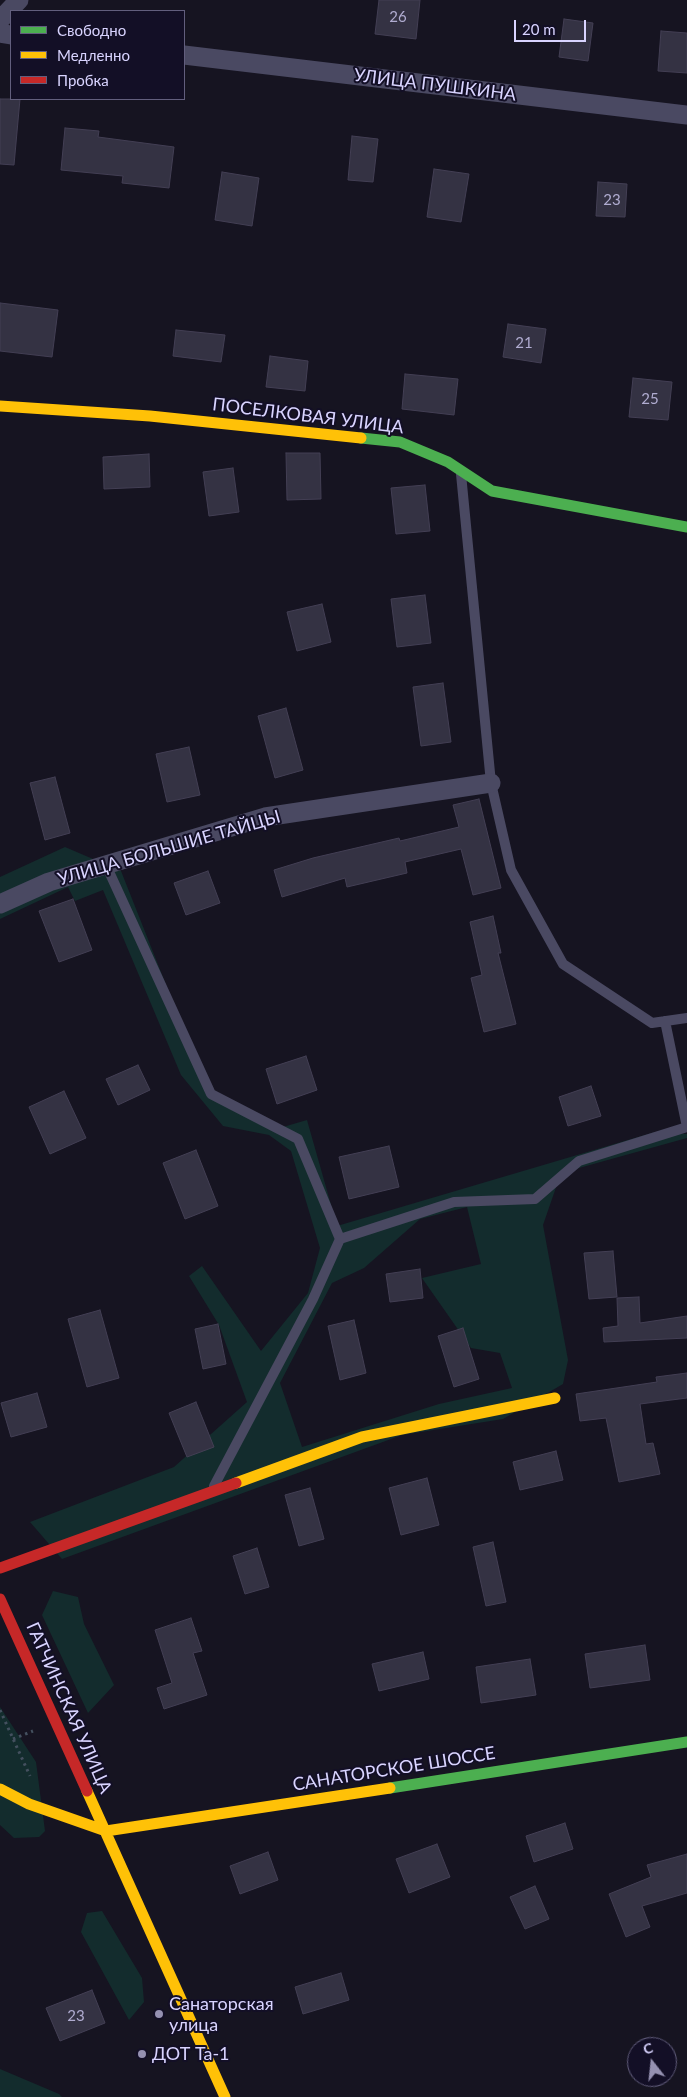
<!DOCTYPE html>
<html>
<head>
<meta charset="utf-8">
<style>
  body { margin:0 }
  #map { position:relative; width:687px; height:2097px; overflow:hidden; background:#161421; font-family:Lato,sans-serif }
  canvas { display:block }
  .legend { position:absolute; left:10px; top:10px; width:175px; height:90px; box-sizing:border-box; background:#130f26; border:1px solid #625e7d; margin:0; padding:6px 9px; list-style:none; font-size:15px; color:#d9d4ff }
  .legend li { display:flex; align-items:center; gap:10px; height:25px }
  .legend b { width:25px; border:1px solid #625e7d }
  .north { position:absolute; left:627px; top:2037px; width:50px; height:50px; box-sizing:border-box; background:#130f26; border:1px solid #625e7d; border-radius:50%; rotate:344deg; font-size:14px; font-weight:700; line-height:20px; text-align:center; color:#d9d4ff }
  .north::after { content:''; display:block; margin:auto; width:18px; height:22px; background:#9591b1; clip-path:polygon(50% 0,100% 100%,50% 72%,0 100%) }
  .scale { position:absolute; left:514px; top:20px; width:72px; height:22px; box-sizing:border-box; border:2px solid #d9d4ff; border-top:0; padding-left:6px; font-size:15px; line-height:18px; white-space:nowrap; color:#d9d4ff; -webkit-text-stroke:4px #130f26; paint-order:stroke }
</style>
</head>
<body>
<div id="map">
<canvas width="687" height="2097"></canvas>
<ul class="legend">
<li><b style="height:6px;background:#4caf50"></b>Свободно</li>
<li><b style="height:6px;background:#ffc107"></b>Медленно</li>
<li><b style="height:6px;background:#c62828"></b>Пробка</li>
</ul>
<div class="north">С</div>
<div class="scale">20 m</div>
</div>
<script>
const g = document.querySelector('canvas').getContext('2d');
g.lineJoin = 'round';
function fillPath(path, color) { g.fillStyle = color; g.fill(path, 'evenodd'); }
const toPath = rows => new Path2D(rows.map(r => 'M' + r).join(''));
function strokePath(path, color, width, dash) { g.strokeStyle = color; g.lineWidth = width; g.lineCap = dash ? 'butt' : 'round'; g.setLineDash(dash || []); g.stroke(path); }
function write(font, color, halo, rows, align = 'center') {
  g.font = font + ' Lato,sans-serif'; g.lineWidth = 4; g.setLineDash([]); g.textBaseline = 'middle'; g.strokeStyle = halo; g.fillStyle = color; for (const [text, x, y, turn = 0] of rows) {
    g.save(); g.translate(x, y); g.rotate((+turn || 0) * Math.PI / 180); g.textAlign = isNaN(turn) ? turn : align; if (halo) g.strokeText(text, 0, 0); g.fillText(text, 0, 0); g.restore();
  }
}
fillPath(toPath([
  [65,847,121,871,208,1091,283,1127,307,1120,337,1226,655,1132,687,1134,687,1138,561,1173,543,1225,568,1360,563,1384,503,1419,402,1435,62,1559,30,1522,174,1467,247,1402,219,1325,189,1276,202,1266,261,1351,308,1293,320,1248,291,1151,269,1135,223,1126,181,1075,103,890,75,901,68,887,0,919,0,877],
  [467,1207,481,1264,422,1278,471,1348,500,1353,512,1388,439,1404,302,1447,280,1383,332,1283,364,1268,420,1219],
  [53,1591,78,1597,84,1624,114,1685,88,1713,42,1615],
  [0,1707,36,1762,45,1831,39,1837,14,1838,0,1825],
  [102,1911,142,1978,144,2002,129,2020,81,1932,87,1913],
  [0,2069,59,2094,62,2097,0,2097]
]), '#132c2d');
const building = toPath([
  [379,0,420,0,416,39,375,34,379,0],
  [564,19,593,23,588,61,559,57,564,19],
  [661,31,687,33,687,73,658,71,661,31],
  [0,99,20,99,14,165,0,164,0,99],
  [65,128,99,131,98,137,174,147,169,188,122,183,123,176,61,170,65,128],
  [352,136,378,139,373,182,348,180,352,136],
  [434,169,469,174,461,222,427,217,434,169],
  [222,172,259,178,252,226,215,220,222,172],
  [598,182,627,184,625,217,596,216,598,182],
  [0,303,58,310,52,357,0,351,0,303],
  [508,324,546,329,541,363,503,357,508,324],
  [176,330,225,335,221,362,173,356,176,330],
  [270,356,308,361,305,391,266,387,270,356],
  [405,374,458,379,454,415,402,409,405,374],
  [633,378,672,382,668,420,629,417,633,378],
  [286,453,320,453,321,499,287,500,286,453],
  [149,454,150,487,104,489,103,457,149,454],
  [233,468,239,512,209,516,203,472,233,468],
  [425,485,430,531,396,534,391,488,425,485],
  [425,595,431,643,397,647,391,599,425,595],
  [322,604,331,642,297,651,287,612,322,604],
  [443,683,451,742,421,746,413,687,443,683],
  [286,708,303,770,275,778,258,716,286,708],
  [189,747,200,795,167,802,156,754,189,747],
  [55,777,70,833,45,840,30,783,55,777],
  [479,799,501,888,473,895,461,849,405,862,407,873,347,887,345,878,282,897,274,870,313,858,399,838,400,841,459,827,453,805,479,799],
  [208,871,220,903,186,915,174,883,208,871],
  [73,899,92,950,59,962,39,911,73,899],
  [493,916,501,953,498,953,516,1024,484,1032,471,978,482,975,470,922,493,916],
  [306,1056,317,1090,277,1104,266,1069,306,1056],
  [138,1065,150,1090,118,1105,106,1079,138,1065],
  [591,1086,601,1116,568,1126,559,1097,591,1086],
  [64,1091,86,1138,50,1154,29,1107,64,1091],
  [389,1146,399,1187,349,1199,339,1157,389,1146],
  [196,1150,218,1206,185,1219,163,1163,196,1150],
  [613,1251,617,1297,589,1299,584,1253,613,1251],
  [420,1269,423,1298,390,1302,386,1274,420,1269],
  [639,1297,640,1323,687,1316,687,1338,604,1342,603,1328,618,1326,617,1298,639,1297],
  [100,1310,119,1378,87,1387,68,1319,100,1310],
  [354,1320,366,1373,340,1380,328,1326,354,1320],
  [218,1324,226,1364,203,1369,195,1329,218,1324],
  [463,1328,479,1379,454,1387,438,1336,463,1328],
  [687,1373,687,1398,640,1404,646,1444,653,1443,660,1474,619,1482,606,1418,580,1421,576,1394,657,1382,656,1377,687,1373],
  [37,1393,47,1427,11,1437,1,1403,37,1393],
  [196,1402,214,1447,187,1457,169,1413,196,1402],
  [556,1451,563,1480,520,1490,513,1462,556,1451],
  [427,1478,439,1525,401,1535,389,1488,427,1478],
  [310,1488,324,1539,299,1546,285,1495,310,1488],
  [493,1542,506,1602,486,1606,473,1547,493,1542],
  [257,1548,269,1587,245,1594,233,1556,257,1548],
  [191,1618,202,1651,193,1653,207,1695,164,1709,157,1688,172,1683,155,1630,191,1618],
  [645,1645,650,1680,590,1688,585,1654,645,1645],
  [423,1652,429,1679,379,1691,372,1664,423,1652],
  [530,1659,536,1695,481,1703,476,1667,530,1659],
  [565,1823,573,1849,534,1862,526,1836,565,1823],
  [437,1844,450,1877,409,1893,396,1859,437,1844],
  [268,1852,278,1880,240,1894,230,1866,268,1852],
  [687,1854,687,1893,642,1906,650,1927,626,1937,609,1894,651,1877,647,1865,687,1854],
  [535,1886,549,1919,525,1929,510,1897,535,1886],
  [341,1973,349,2000,303,2014,295,1987,341,1973],
  [92,1990,105,2023,60,2041,46,2008,92,1990]
]);
fillPath(building, '#343243');
strokePath(building, '#433f54', 1);
strokePath(toPath([
  [0,1710,30,1776],
  [13,1739,33,1731]
]), '#44505f', 3, [2.5, 4]);
strokePath(toPath([
  [461,474,491,783,511,870,563,964,652,1023,687,1018],
  [106,865,211,1094,298,1139,340,1239],
  [214,1486,313,1299,340,1239,454,1202,535,1199,579,1161,687,1127,665,1021]
]), '#4a4962', 10);
strokePath(toPath([
  [0,20,19,0],
  [0,33,11,35],
  [184,55,687,115],
  [0,904,49,882,265,817,491,783]
]), '#4a4962', 19);
strokePath(toPath([
  [361,438,400,442,448,462,492,491,687,527],
  [390,1788,687,1742]
]), '#4caf50', 11);
strokePath(toPath([
  [0,406,150,416,361,438],
  [236,1483,362,1437,555,1398],
  [0,1789,29,1804,106,1831,390,1788],
  [87,1791,225,2097]
]), '#ffc107', 11);
strokePath(toPath([
  [0,1568,236,1483],
  [0,1599,87,1791]
]), '#c62828', 11);
for (const [x, y, r, color] of [
  [159,2014,5,"#9591b1"],
  [142,2054,5,"#9591b1"]
]) { const dot = new Path2D(); dot.arc(x, y, r, 0, 2 * Math.PI); g.fillStyle = color; g.fill(dot); strokePath(dot, '#130f26', 2); }
write('15px', '#b0acd0', null, [
  ["26",398,17],
  ["23",612,200],
  ["21",524,343],
  ["25",650,399],
  ["23",76,2016]
]);
write('18px', '#d9d4ff', '#130f26', [
  ["УЛИЦА ПУШКИНА",435,85,7],
  ["ПОСЕЛКОВАЯ УЛИЦА",308,416,7],
  ["УЛИЦА БОЛЬШИЕ ТАЙЦЫ",169,848,-16],
  ["ГАТЧИНСКАЯ УЛИЦА",69,1708,66],
  ["САНАТОРСКОЕ ШОССЕ",394,1769,-9]
]);
write('18px', '#d9d4ff', '#130f26', [
  ["Санаторская",169,2004],
  ["улица",169,2025],
  ["ДОТ Та-1",152,2054]
], 'left');
</script>
</body>
</html>
